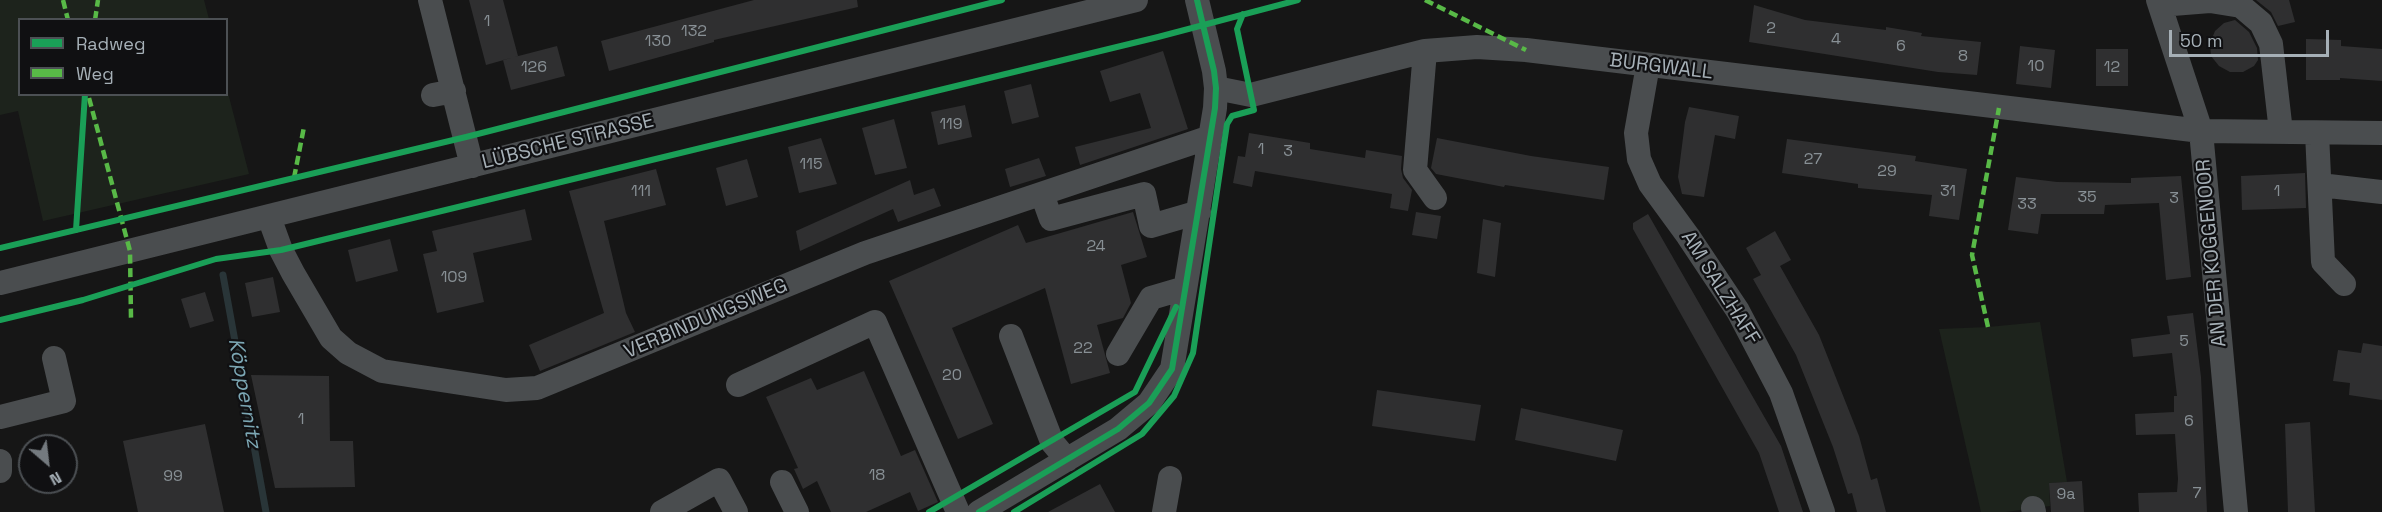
<!DOCTYPE html>
<html>
<head>
<meta charset="utf-8">
<style>
  body { margin:0 }
  #map { position:relative; width:2382px; height:512px; overflow:hidden; background:#161616; font-family:"Space Grotesk",sans-serif }
  canvas { display:block }
  .legend { position:absolute; left:18px; top:18px; width:210px; height:78px; box-sizing:border-box; background:#101012; border:2px solid #4c5054; margin:0; padding:8px 10px; list-style:none; font-size:18px; color:#a6b0b7 }
  .legend li { display:flex; align-items:center; gap:12px; height:30px }
  .legend b { width:30px; border:2px solid #4c5054 }
  .north { position:absolute; left:18px; top:434px; width:60px; height:60px; box-sizing:border-box; background:#101012; border:2px solid #4c5054; border-radius:50%; rotate:152deg; font-size:16px; font-weight:700; line-height:24px; text-align:center; color:#a6b0b7 }
  .north::after { content:''; display:block; margin:auto; width:21px; height:27px; background:#747a7f; clip-path:polygon(50% 0,100% 100%,50% 72%,0 100%) }
  .scale { position:absolute; left:2169px; top:30px; width:160px; height:27px; box-sizing:border-box; border:3px solid #a6b0b7; border-top:0; padding-left:8px; font-size:18px; line-height:21px; white-space:nowrap; color:#a6b0b7; -webkit-text-stroke:4px #101012; paint-order:stroke }
</style>
</head>
<body>
<div id="map">
<canvas width="2382" height="512"></canvas>
<ul class="legend">
<li><b style="height:8px;background:#1a9f57"></b>Radweg</li>
<li><b style="height:8px;background:#58b947"></b>Weg</li>
</ul>
<div class="north">N</div>
<div class="scale">50 m</div>
</div>
<script>
const g = document.querySelector('canvas').getContext('2d');
g.lineJoin = 'round';
function fillPath(path, color) { g.fillStyle = color; g.fill(path, 'evenodd'); }
const toPath = rows => new Path2D(rows.map(r => 'M' + r).join(''));
function strokePath(path, color, width, dash) { g.strokeStyle = color; g.lineWidth = width; g.lineCap = dash ? 'butt' : 'round'; g.setLineDash(dash || []); g.stroke(path); }
function write(font, color, halo, rows, align = 'center') {
  g.font = font + ' "Space Grotesk",sans-serif'; g.lineWidth = 4.5; g.setLineDash([]); g.textBaseline = 'middle'; g.strokeStyle = halo; g.fillStyle = color; for (const [text, x, y, turn = 0] of rows) {
    g.save(); g.translate(x, y); g.rotate((+turn || 0) * Math.PI / 180); g.textAlign = isNaN(turn) ? turn : align; if (halo) g.strokeText(text, 0, 0); g.fillText(text, 0, 0); g.restore();
  }
}
fillPath(toPath([
  [0,0,204,0,209,19,20,20,20,94,226,94,227,89,249,174,43,221,18,111,0,115],
  [2040,322,2067,482,2049,483,2050,506,2006,512,1981,512,1939,329,1988,327]
]), '#1d231c');
strokePath(toPath([
  [223,275,266,512]
]), '#293538', 7);
fillPath(toPath([
  [469,0,503,0,518,56,486,65],
  [754,0,857,0,858,7,714,40,714,42,609,71,601,41],
  [2256,0,2289,0,2295,22,2278,26,2271,12],
  [1754,5,1805,20,1886,30,1886,27,1922,33,1921,36,1981,42,1977,75,1938,72,1749,42],
  [2235,20,2249,32,2257,48,2258,60,2254,66,2243,72,2230,72,2219,66,2211,56,2210,43,2215,31,2224,23],
  [2306,39,2341,40,2341,46,2382,49,2382,81,2340,78,2340,80,2306,80],
  [557,46,565,76,511,90,503,60],
  [2020,46,2055,50,2051,88,2016,84],
  [2096,49,2128,49,2128,86,2096,86],
  [1163,51,1188,129,1080,165,1075,147,1151,128,1140,93,1110,102,1100,71],
  [1031,84,1039,117,1012,124,1004,91],
  [965,105,972,137,938,145,931,112],
  [1689,107,1739,116,1735,139,1715,135,1704,197,1682,194,1678,177,1685,122],
  [894,119,907,168,875,175,862,128],
  [1249,133,1310,143,1310,149,1365,158,1366,150,1402,156,1401,169,1403,178,1412,190,1408,211,1390,208,1392,194,1255,171,1252,187,1233,183,1238,156,1245,157],
  [821,138,837,184,799,193,788,147],
  [1437,138,1531,156,1609,167,1604,200,1505,185,1504,187,1436,174,1431,168],
  [1787,139,1916,156,1915,161,1967,169,1959,220,1929,216,1932,195,1858,188,1858,184,1782,173],
  [1039,158,1046,176,1010,187,1005,169],
  [747,159,758,197,726,206,716,168],
  [656,169,666,205,604,221,626,313,635,332,540,371,529,345,604,313,569,191],
  [2305,173,2306,208,2242,210,2241,176],
  [2181,176,2191,277,2166,280,2159,203,2105,205,2104,214,2041,214,2038,234,2008,230,2016,177,2057,182,2131,183,2131,178],
  [910,180,914,195,934,188,941,206,898,222,893,209,800,251,796,231],
  [525,209,532,240,473,253,484,302,437,313,423,254,437,251,432,231],
  [1133,212,1147,257,1121,265,1131,303,1123,318,1097,325,1110,373,1071,384,1045,288,952,328,993,424,958,439,889,281,1018,225,1026,243],
  [1416,212,1441,216,1437,239,1412,235],
  [1648,214,1781,446,1803,512,1779,512,1759,453,1633,229,1633,223],
  [1483,219,1501,223,1495,277,1477,273],
  [1775,231,1791,260,1780,266,1819,335,1859,436,1871,480,1877,478,1886,512,1857,512,1852,493,1848,494,1833,447,1796,355,1753,279,1761,275,1746,248],
  [390,239,398,271,356,282,348,250],
  [273,277,280,312,252,317,245,283],
  [205,292,214,321,190,328,181,299],
  [2193,313,2201,377,2207,512,2139,512,2138,493,2177,492,2178,479,2175,434,2136,435,2135,414,2174,412,2174,396,2177,396,2172,353,2133,357,2131,339,2170,334,2167,316],
  [2363,343,2382,346,2382,400,2349,395,2350,383,2333,381,2338,350,2361,353],
  [864,371,901,456,915,450,938,502,918,511,910,492,866,512,831,512,817,481,803,489,794,469,798,468,766,397,811,378,817,390],
  [251,375,329,376,330,441,353,441,355,487,275,488],
  [1377,390,1481,405,1475,441,1372,426],
  [1521,408,1623,430,1616,461,1515,440],
  [2310,422,2315,512,2288,512,2285,424],
  [205,424,224,512,138,512,123,441],
  [2082,481,2084,512,2051,512,2049,483],
  [1100,484,1115,512,1048,512]
]), '#2f2f30');
strokePath(toPath([
  [430,0,472,166],
  [2158,0,2201,131,2236,512],
  [2160,5,2210,1,2241,6,2261,23,2271,44,2281,132],
  [1425,51,1415,170,1435,198],
  [1648,65,1636,133,1639,159,1650,184,1688,236,1738,311,1781,393,1823,512],
  [1216,88,1251,95,1425,51,1477,47,1526,50,2201,131,2382,133],
  [433,95,454,91],
  [2317,133,2323,262,2344,284],
  [2320,185,2382,192],
  [1042,194,1051,219,1144,194,1151,226,1199,212],
  [269,217,281,250,293,273,331,338,348,353,382,371,506,390,537,388,865,253,1210,137],
  [0,283,1136,0],
  [1011,336,1052,442,1067,460],
  [1118,354,1151,298,1185,288],
  [738,385,875,322,958,512],
  [0,417,64,401,54,358],
  [0,461,0,471],
  [782,482,797,512],
  [2033,508,2034,512],
  [662,512,719,480,736,512],
  [979,512,1118,429,1149,403,1172,369,1215,108,1216,88,1214,71,1197,0],
  [1164,512,1170,478]
]), '#4a4d4f', 24);
strokePath(toPath([
  [63,0,68,20],
  [1425,0,1526,50],
  [95,20,98,0],
  [89,98,130,251,131,318],
  [294,178,304,127],
  [1988,327,1972,255,1999,108]
]), '#58b947', 4.5, [9, 4.5]);
strokePath(toPath([
  [76,230,85,94],
  [0,248,466,137,1002,0],
  [0,320,83,300,216,259,281,250,1158,37,1298,0],
  [929,512,1135,392,1176,307],
  [979,512,1118,429,1149,403,1172,369,1215,108,1216,88,1214,71,1197,0],
  [1014,512,1142,434,1174,396,1193,353,1227,124,1232,116,1254,110,1237,29,1243,14]
]), '#1a9f57', 6);
write('16px', '#889095', null, [
  ["1",487,22],
  ["2",1771,29],
  ["132",694,32],
  ["4",1836,40],
  ["130",658,42],
  ["6",1901,47],
  ["8",1963,57],
  ["10",2036,67],
  ["126",534,68],
  ["12",2112,68],
  ["119",951,125],
  ["1",1261,150],
  ["3",1288,152],
  ["27",1813,160],
  ["115",811,165],
  ["29",1887,172],
  ["111",641,192],
  ["31",1948,192],
  ["1",2277,192],
  ["35",2087,198],
  ["3",2174,199],
  ["33",2027,205],
  ["24",1096,247],
  ["109",454,278],
  ["5",2184,342],
  ["22",1083,349],
  ["20",952,376],
  ["1",301,420],
  ["6",2189,422],
  ["18",877,476],
  ["99",173,477],
  ["7",2197,494],
  ["9a",2066,495]
]);
write('20px', '#a6b0b7', '#101012', [
  ["BURGWALL",1661,67,7],
  ["LÜBSCHE STRASSE",568,142,-14],
  ["AN DER KOGGENOOR",2212,253,-95],
  ["AM SALZHAFF",1720,288,58],
  ["VERBINDUNGSWEG",706,319,-23]
]);
write('italic 21px', '#7ca7b4', '#101012', [
  ["Köppernitz",244,393,80]
]);
</script>
</body>
</html>
